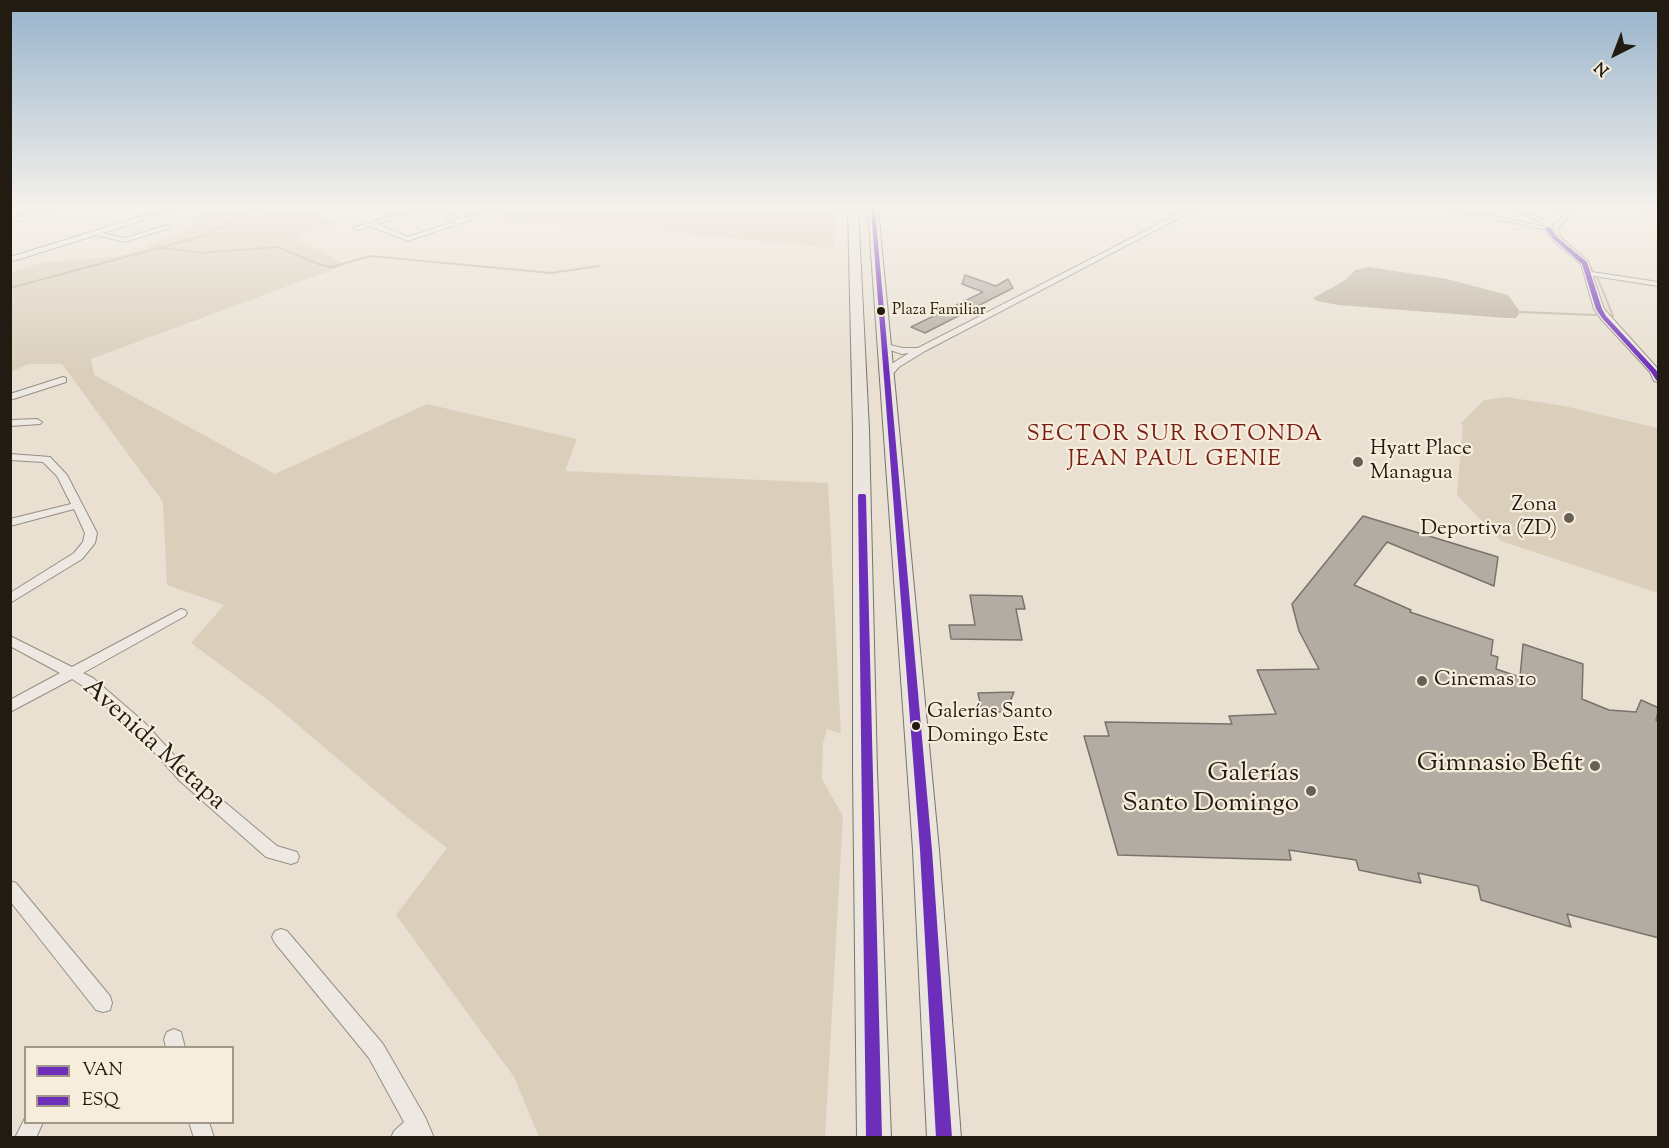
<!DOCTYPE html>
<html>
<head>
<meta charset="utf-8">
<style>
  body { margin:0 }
  #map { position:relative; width:1669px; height:1148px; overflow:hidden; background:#e9e0d2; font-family:"Sorts Mill Goudy",serif }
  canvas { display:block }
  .frame { position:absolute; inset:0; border:12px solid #221b11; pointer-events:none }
  .legend { position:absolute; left:24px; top:1046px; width:210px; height:78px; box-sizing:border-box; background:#f7eddc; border:2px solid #a2998b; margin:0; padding:8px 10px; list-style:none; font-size:18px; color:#221b11 }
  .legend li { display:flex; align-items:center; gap:12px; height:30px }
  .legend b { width:30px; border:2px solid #a2998b }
  .north { position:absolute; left:1585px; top:24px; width:60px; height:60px; -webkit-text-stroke:4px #f7eddc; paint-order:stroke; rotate:222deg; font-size:16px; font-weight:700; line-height:24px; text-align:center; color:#221b11 }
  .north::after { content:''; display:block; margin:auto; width:21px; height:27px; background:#221b11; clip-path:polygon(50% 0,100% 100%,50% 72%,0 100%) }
</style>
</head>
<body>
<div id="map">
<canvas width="1669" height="1148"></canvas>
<div class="frame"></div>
<ul class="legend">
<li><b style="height:8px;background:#6d2fba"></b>VAN</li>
<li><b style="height:8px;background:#6d2fba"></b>ESQ</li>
</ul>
<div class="north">N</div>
</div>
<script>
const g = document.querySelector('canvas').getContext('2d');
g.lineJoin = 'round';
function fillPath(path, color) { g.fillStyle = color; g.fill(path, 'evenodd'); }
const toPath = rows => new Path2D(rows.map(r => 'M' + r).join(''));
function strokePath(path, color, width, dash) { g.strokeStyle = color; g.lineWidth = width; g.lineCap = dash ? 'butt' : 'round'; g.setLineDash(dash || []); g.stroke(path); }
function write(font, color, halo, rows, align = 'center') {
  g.font = font + ' "Sorts Mill Goudy",serif'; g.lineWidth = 4.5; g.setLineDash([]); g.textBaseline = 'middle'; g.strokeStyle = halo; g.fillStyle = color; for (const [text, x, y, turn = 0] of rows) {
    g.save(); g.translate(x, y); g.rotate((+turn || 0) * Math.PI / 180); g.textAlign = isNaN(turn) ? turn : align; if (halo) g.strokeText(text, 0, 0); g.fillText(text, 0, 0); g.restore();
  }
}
fillPath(toPath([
  [209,209,310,209,335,224,297,238,345,265,91,359,94,375,275,474,427,404,577,439,565,471,828,483,841,734,827,729,823,743,822,779,843,816,825,1137,539,1137,514,1077,396,915,447,848,403,814,273,704,191,643,224,605,167,585,163,502,62,364,28,364,11,372,11,272,44,262,119,256,144,250,146,246,188,229,197,214],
  [506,209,837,209,834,248,609,227,474,220],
  [1506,397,1564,406,1658,428,1658,593,1501,541,1457,495,1463,425,1460,424,1484,400]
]), '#dbcfbc');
fillPath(toPath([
  [1369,267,1447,279,1508,295,1520,312,1516,318,1506,318,1338,305,1317,301,1313,298,1344,281,1355,270]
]), '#beb2a0');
strokePath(toPath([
  [1576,209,1558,229,1562,238,1581,255],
  [1637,209,1658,213],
  [41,214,58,209],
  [10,223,22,219],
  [161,248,201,253,277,247,321,265,332,267,370,256,551,273,599,266],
  [1586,261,1594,273],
  [1598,279,1613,316,1609,316],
  [10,288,203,236,257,209],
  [1520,312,1596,315]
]), '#beb2a0', 2);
const building = toPath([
  [965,275,996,286,1008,279,1013,288,925,333,911,327,983,292,962,284,965,275],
  [1363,516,1498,557,1494,586,1387,542,1354,585,1411,610,1410,612,1493,640,1491,655,1498,657,1496,669,1520,677,1523,644,1583,664,1582,699,1609,710,1636,712,1641,700,1659,708,1656,720,1659,723,1659,938,1567,914,1571,927,1481,900,1478,886,1418,873,1421,883,1359,870,1356,860,1289,850,1291,860,1118,855,1084,736,1109,736,1105,722,1232,724,1229,716,1276,714,1257,670,1319,669,1299,631,1292,604,1363,516],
  [970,595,1022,596,1025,609,1016,609,1022,640,951,639,949,625,975,625,970,595],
  [1014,692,1006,712,982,712,978,693,1014,692]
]);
fillPath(building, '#b2aca2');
strokePath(building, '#78736b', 1.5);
const minor = toPath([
  [166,209,175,209,103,233,125,238,167,225,170,227,169,228,125,242,96,235,10,262,10,257,166,209],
  [413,209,423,209,377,224,408,237,456,221,429,209,438,209,461,219,492,209,501,209,408,241,370,226,357,230,354,228,413,209],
  [1188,209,1196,209,925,351,899,367,889,378,886,379,881,376,893,363,909,353,902,354,881,347,881,343,903,348,918,348,1188,209],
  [1446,209,1459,209,1551,228,1548,230,1446,209],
  [1512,209,1520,209,1548,222,1543,223,1512,209],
  [1642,209,1658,209,1658,213,1645,211,1642,209],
  [1585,271,1658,282,1658,286,1588,275,1584,273,1585,271],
  [63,377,66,378,66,382,10,400,10,394,63,377],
  [37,419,42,422,40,424,10,426,10,420,37,419],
  [10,454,50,457,67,475,97,533,95,543,82,559,10,603,10,593,74,553,83,542,85,533,74,509,10,526,10,519,71,504,57,476,43,462,10,460,10,454],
  [181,609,185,610,187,613,185,616,83,673,93,678,145,723,190,773,277,846,297,852,299,857,297,862,291,864,266,857,180,781,135,731,83,686,72,679,10,712,10,700,60,673,10,646,10,636,72,667,181,609],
  [10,881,16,883,110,996,112,1003,110,1010,103,1012,96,1010,10,901,10,881],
  [281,929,287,931,383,1044,425,1117,434,1138,391,1138,394,1131,404,1122,369,1058,275,943,272,937,275,931,281,929],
  [174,1029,181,1032,185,1048,166,1048,164,1039,167,1032,174,1029],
  [26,1116,26,1122,43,1122,36,1138,15,1138,26,1116],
  [189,1122,209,1122,214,1138,194,1138,189,1122]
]);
const tertiary = toPath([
  [44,209,56,209,10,223,10,219,44,209],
  [1561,209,1569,209,1552,224,1552,228,1558,236,1588,261,1604,309,1658,369,1658,382,1654,381,1650,372,1601,319,1594,309,1581,264,1552,240,1544,228,1545,221,1561,209]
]);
const trunk = toPath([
  [848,209,858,209,869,430,877,771,891,1138,857,1138,853,771,853,430,848,209],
  [868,209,878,209,939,850,961,1138,927,1138,913,850,868,209]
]);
strokePath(minor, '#948e85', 2);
strokePath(tertiary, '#948e85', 2);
strokePath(trunk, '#78736b', 2);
fillPath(minor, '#ede9e2');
fillPath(tertiary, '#ede9e2');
fillPath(trunk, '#eae5dd');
fillPath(toPath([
  [871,209,875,209,932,850,952,1138,936,1138,920,850,871,209],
  [859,494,865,494,866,496,882,1138,866,1138,858,496,859,494]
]), '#6d2fba');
fillPath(toPath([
  [1546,227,1550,227,1557,237,1587,262,1602,309,1606,316,1656,370,1658,373,1658,381,1656,380,1651,372,1602,318,1596,309,1582,264,1553,239,1545,228,1546,227]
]), '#6d2fba');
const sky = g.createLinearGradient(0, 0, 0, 370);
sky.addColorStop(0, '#97b3cb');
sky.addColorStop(0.56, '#f5f1eb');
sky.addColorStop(1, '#f5f1eb00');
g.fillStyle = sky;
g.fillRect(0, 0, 1669, 370);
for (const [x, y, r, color] of [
  [881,311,5,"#221b11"],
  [1358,462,6,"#686055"],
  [1569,518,6,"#686055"],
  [1422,681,6,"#686055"],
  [916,726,5,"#221b11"],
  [1595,766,6,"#686055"],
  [1311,791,6,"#686055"]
]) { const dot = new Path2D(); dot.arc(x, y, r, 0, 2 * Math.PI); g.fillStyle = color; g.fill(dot); strokePath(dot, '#f7eddc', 2); }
write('16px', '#221b11', '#f7eddc', [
  ["Plaza Familiar",892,311]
], 'left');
write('20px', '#221b11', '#f7eddc', [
  ["Galerías Santo",927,714],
  ["Domingo Este",927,738]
], 'left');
write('21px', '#221b11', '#f7eddc', [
  ["Hyatt Place",1370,450],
  ["Managua",1370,474],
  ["Zona",1557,506,"right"],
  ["Deportiva (ZD)",1557,530,"right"],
  ["Cinemas 10",1434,681]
], 'left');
g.letterSpacing = '1.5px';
write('22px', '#7a1f14', '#f7eddc', [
  ["SECTOR SUR ROTONDA",1175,436],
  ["JEAN PAUL GENIE",1175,461]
]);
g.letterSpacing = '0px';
write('26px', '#221b11', '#f7eddc', [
  ["Avenida Metapa",153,746,42]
]);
write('26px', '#221b11', '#f7eddc', [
  ["Gimnasio Befit",1583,766],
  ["Galerías",1299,776],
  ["Santo Domingo",1299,806]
], 'right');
</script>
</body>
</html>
